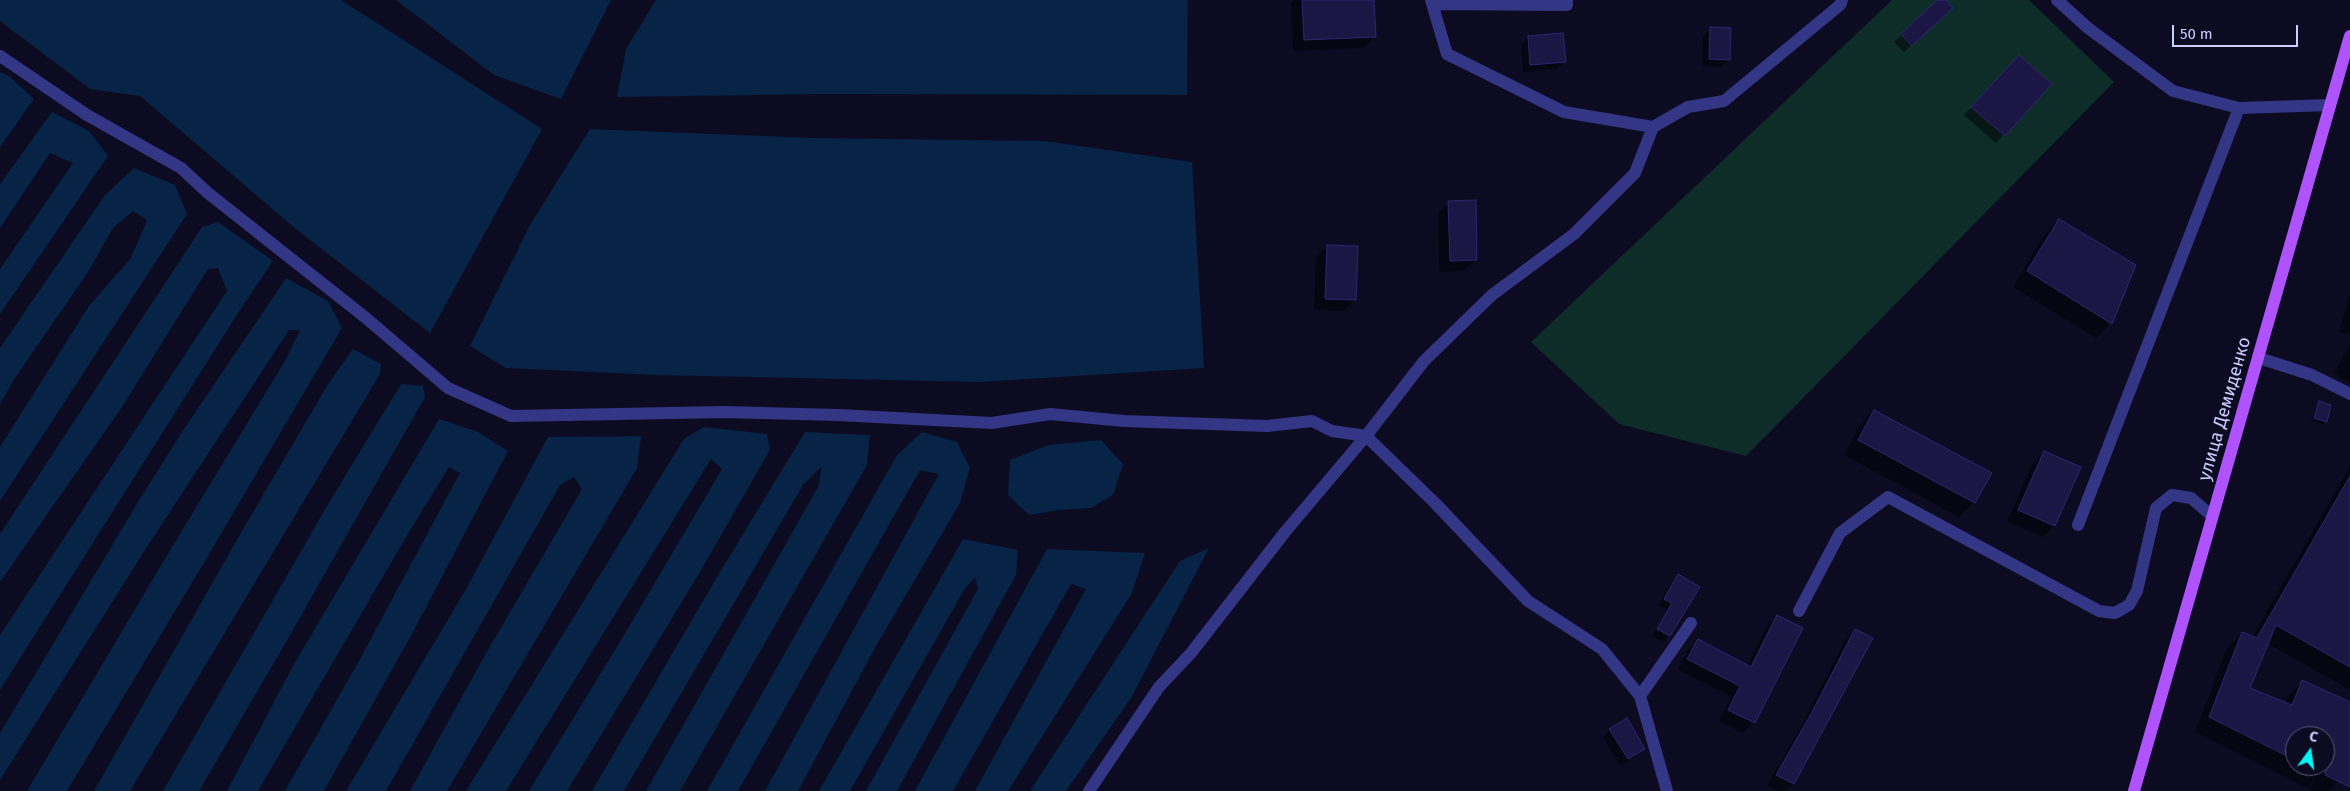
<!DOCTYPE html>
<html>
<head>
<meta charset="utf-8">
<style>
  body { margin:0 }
  #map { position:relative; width:2350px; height:791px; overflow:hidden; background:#0d0b22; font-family:"Fira Sans",sans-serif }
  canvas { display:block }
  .north { position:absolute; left:2285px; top:726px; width:50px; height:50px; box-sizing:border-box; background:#0d0b22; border:1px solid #5a587a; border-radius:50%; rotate:14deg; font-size:14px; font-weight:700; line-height:20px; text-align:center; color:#cdccff }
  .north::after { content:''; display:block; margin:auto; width:18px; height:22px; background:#00f5f7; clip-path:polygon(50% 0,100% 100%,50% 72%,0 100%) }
  .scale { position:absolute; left:2172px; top:25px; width:126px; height:22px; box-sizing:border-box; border:2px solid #cdccff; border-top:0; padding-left:6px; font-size:15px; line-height:18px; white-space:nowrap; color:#cdccff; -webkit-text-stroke:4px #0d0b22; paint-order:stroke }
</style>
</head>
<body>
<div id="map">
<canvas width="2350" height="791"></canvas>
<div class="north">С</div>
<div class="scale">50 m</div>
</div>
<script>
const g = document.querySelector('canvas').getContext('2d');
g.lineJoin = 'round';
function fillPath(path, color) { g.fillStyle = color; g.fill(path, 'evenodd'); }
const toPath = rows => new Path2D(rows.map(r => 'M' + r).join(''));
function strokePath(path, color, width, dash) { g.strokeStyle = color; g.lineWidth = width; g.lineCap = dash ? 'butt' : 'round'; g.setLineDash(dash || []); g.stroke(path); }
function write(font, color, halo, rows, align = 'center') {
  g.font = font + ' "Fira Sans",sans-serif'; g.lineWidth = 4; g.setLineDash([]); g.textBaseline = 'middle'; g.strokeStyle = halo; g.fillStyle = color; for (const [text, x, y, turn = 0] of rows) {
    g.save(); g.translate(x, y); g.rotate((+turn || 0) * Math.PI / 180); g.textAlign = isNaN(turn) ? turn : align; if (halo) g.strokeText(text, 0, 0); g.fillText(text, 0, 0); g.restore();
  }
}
fillPath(toPath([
  [1892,0,2029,0,2114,82,1746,456,1619,424,1531,342]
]), '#0e2c28');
fillPath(toPath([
  [0,0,341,0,542,129,430,333,296,229,140,96,90,89,0,21],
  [396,0,611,0,561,99,494,75],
  [656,0,1188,0,1187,95,826,94,617,97,626,49],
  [0,72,9,76,34,99,0,147],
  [52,112,89,131,108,156,0,314,0,269,73,163,50,153,0,228,0,184],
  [590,129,812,138,1045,141,1192,162,1204,368,980,382,659,375,506,368,470,346,530,225],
  [134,168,175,185,187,214,0,501,0,447,89,306,131,258,147,220,133,211,113,228,88,272,15,378,0,404,0,348,105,195],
  [218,222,273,261,238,313,0,690,0,635,227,291,218,268,208,269,122,407,0,582,0,534,202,227],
  [286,278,328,301,342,328,205,561,67,791,27,791,175,542,285,361,300,330,289,330,145,550,0,780,0,733,141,497,182,432],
  [353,349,381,364,380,374,130,791,94,791,238,538,328,384],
  [401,384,423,386,425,397,289,637,199,791,163,791,327,506],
  [439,419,478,432,508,451,413,632,324,791,285,791,360,659,460,473,449,467,406,537,258,791,227,791,294,664],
  [704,427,767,434,770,450,697,577,567,791,529,791,624,635,722,469,711,459,506,791,466,791,684,439],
  [805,432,870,435,867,465,680,791,646,791,818,487,822,466,803,485,624,791,592,791,720,572],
  [922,432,957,442,970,468,960,503,876,646,798,791,765,791,939,474,920,470,738,791,707,791,897,455],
  [641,436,637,468,447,791,410,791,485,655,582,489,574,477,560,485,386,791,346,791,465,591,548,437],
  [1101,440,1123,464,1113,495,1091,508,1058,510,1029,515,1008,495,1010,460,1049,445],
  [963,539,1018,550,1016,575,897,791,866,791,978,589,975,577,964,590,850,791,819,791],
  [1209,548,1131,698,1066,791,1030,791,1180,561],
  [1047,549,1145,553,1132,593,1008,791,975,791,1086,589,1071,584,953,791,915,791]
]), '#072345');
fillPath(toPath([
  [1294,0,1373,0,1375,37,1363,48,1293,51,1291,3],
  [1939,0,1944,0,1944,15,1904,52,1894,42],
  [1711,29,1729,59,1721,67,1702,66,1703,36],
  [1528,38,1565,61,1557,69,1523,72,1521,45],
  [2012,64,2050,84,1996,143,1964,115],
  [1449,202,1476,260,1464,271,1439,272,1438,214],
  [2059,220,2111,323,2096,338,2013,287,2044,235],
  [1327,246,1355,300,1344,311,1314,310,1316,257],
  [2350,293,2350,335,2339,332],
  [2350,345,2350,382,2334,373],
  [2319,403,2326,421,2322,424,2311,421,2316,406],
  [1874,411,1974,502,1959,517,1844,455,1859,426],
  [2044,453,2054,526,2043,537,2007,522,2032,464],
  [2350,466,2350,690,2267,643,2248,688,2284,704,2288,696,2303,681,2350,703,2350,755,2339,781,2329,791,2313,791,2195,732,2227,648,2242,633,2252,637],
  [2295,736,2325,736,2325,766,2295,766],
  [1679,575,1669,635,1662,642,1652,636,1667,610,1658,605,1672,582],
  [1777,616,1802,629,1754,722,1743,733,1719,721,1731,697,1678,670,1687,651,1698,641,1747,666,1767,626],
  [1855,631,1871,639,1793,784,1785,791,1778,791,1767,785,1802,725,1845,640],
  [1610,730,1643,749,1636,756,1620,766,1603,737]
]), '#0007');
const building = toPath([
  [1302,0,1374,0,1376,37,1304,40,1302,0],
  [1937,0,1946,0,1953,8,1912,46,1901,34,1937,0],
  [1710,27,1731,28,1730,60,1709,59,1710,27],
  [1563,33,1566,62,1530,65,1528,36,1563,33],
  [2019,55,2052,84,2005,136,1971,107,2019,55],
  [1476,200,1477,260,1450,261,1448,201,1476,200],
  [2059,219,2136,265,2112,324,2027,271,2059,219],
  [1327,245,1358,246,1356,300,1325,299,1327,245],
  [2319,401,2331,405,2327,422,2314,418,2319,401],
  [1874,410,1992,473,1975,503,1858,440,1874,410],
  [2044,451,2081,467,2055,526,2018,510,2044,451],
  [2350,476,2350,667,2276,625,2250,688,2292,705,2302,680,2350,702,2350,787,2325,775,2325,736,2295,736,2295,760,2209,717,2242,632,2257,638,2350,476],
  [1678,574,1700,587,1670,636,1657,629,1672,603,1664,599,1678,574],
  [1777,615,1803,628,1755,723,1728,710,1740,686,1687,659,1698,639,1751,667,1777,615],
  [1855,629,1873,638,1794,784,1776,775,1811,714,1855,629],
  [1627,718,1645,749,1628,759,1609,729,1627,718]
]);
fillPath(building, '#1b1644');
strokePath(building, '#2e2672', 1);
strokePath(toPath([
  [2057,0,2088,28,2173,91,2239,108,2330,105],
  [1432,4,1567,5,1567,0],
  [0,56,87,115,181,168,208,193,366,318,448,388,511,416,724,412,838,415,992,423,1050,414,1124,421,1267,426,1312,421,1332,431,1366,436,1435,503,1528,601,1602,649,1640,696],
  [1653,127,1688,107,1724,101,1840,5,1842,0],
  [2259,358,2312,375,2350,394],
  [2078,525,2239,108],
  [1799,611,1840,533,1888,497,2099,611,2115,613,2129,605,2137,591,2156,508,2172,495,2191,498,2212,516],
  [1089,791,1159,687,1191,653,1285,532,1366,436,1424,361,1492,295,1574,234,1635,173,1653,127,1564,112,1447,54,1431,0],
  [1667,791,1640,696,1691,623]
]), '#323685', 12);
strokePath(toPath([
  [2134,791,2350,36]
]), '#af53ff', 12);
write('18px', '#cdccff', '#0d0b22', [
  ["улица Демиденко",2225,409,-74]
]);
</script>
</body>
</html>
